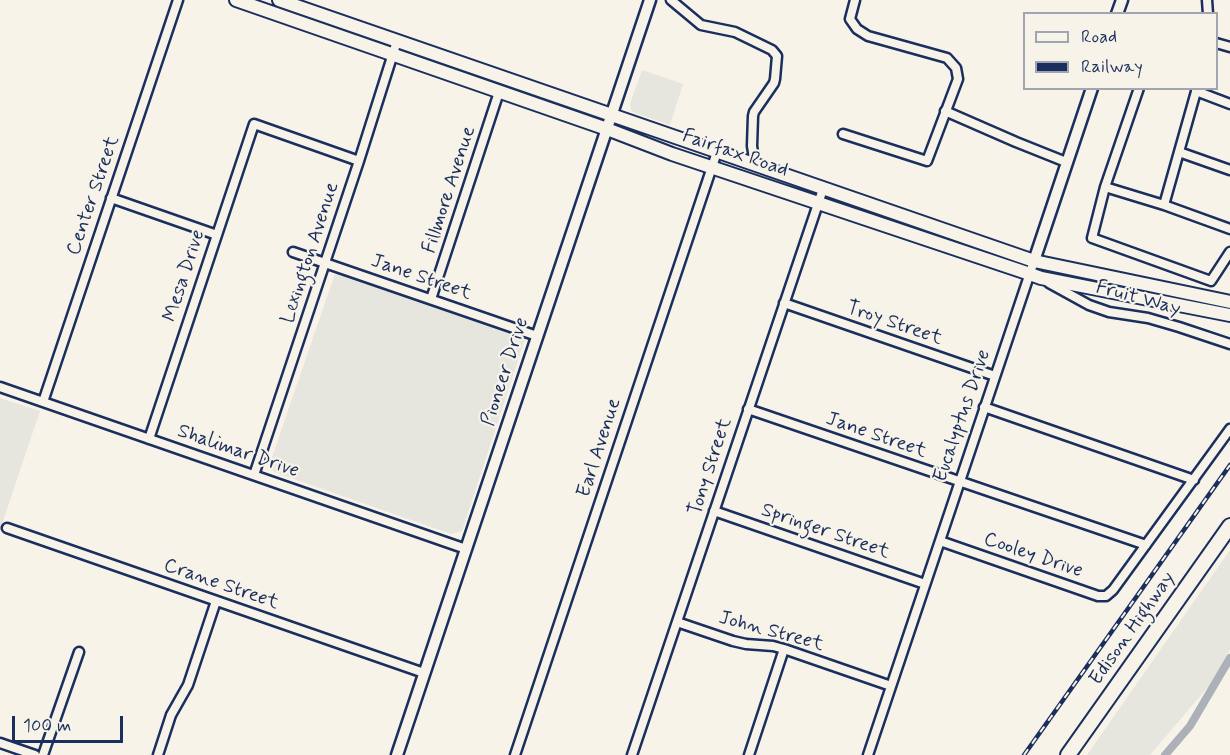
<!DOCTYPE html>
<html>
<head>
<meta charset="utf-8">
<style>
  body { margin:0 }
  #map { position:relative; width:1230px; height:755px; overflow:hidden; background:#f7f3e8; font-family:Mynerve,sans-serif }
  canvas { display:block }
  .legend { position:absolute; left:1023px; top:12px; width:195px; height:78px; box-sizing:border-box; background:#f7f3e8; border:2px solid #9fa5b1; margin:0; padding:8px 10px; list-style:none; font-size:18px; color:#1b2f5e }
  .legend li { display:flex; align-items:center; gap:12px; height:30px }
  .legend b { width:30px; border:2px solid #9fa5b1 }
  .scale { position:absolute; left:12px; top:716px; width:111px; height:27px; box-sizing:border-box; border:3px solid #1b2f5e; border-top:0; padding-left:8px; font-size:18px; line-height:21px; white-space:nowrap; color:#1b2f5e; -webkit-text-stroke:4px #f7f3e8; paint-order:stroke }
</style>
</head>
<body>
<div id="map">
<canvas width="1230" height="755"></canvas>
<ul class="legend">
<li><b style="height:8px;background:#f7f3e8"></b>Road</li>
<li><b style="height:8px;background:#1b2f5e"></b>Railway</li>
</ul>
<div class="scale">100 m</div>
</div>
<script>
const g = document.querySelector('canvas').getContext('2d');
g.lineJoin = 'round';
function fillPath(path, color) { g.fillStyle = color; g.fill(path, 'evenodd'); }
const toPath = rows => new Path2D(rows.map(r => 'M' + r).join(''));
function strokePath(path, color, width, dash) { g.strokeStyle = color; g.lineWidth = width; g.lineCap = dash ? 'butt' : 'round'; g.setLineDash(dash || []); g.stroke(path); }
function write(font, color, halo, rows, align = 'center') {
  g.font = font + ' Mynerve,sans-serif'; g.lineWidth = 4.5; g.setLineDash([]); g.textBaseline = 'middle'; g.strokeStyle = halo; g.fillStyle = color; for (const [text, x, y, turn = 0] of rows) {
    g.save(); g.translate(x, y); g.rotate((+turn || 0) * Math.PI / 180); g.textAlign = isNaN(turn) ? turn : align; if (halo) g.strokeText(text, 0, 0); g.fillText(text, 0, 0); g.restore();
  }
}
fillPath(toPath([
  [642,70,683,84,670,125,635,113,631,110,630,104],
  [337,268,527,333,462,531,451,534,274,472,270,463],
  [0,398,40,411,0,530],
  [1230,550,1230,649,1213,681,1150,755,1087,755]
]), '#e6e5de');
strokePath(toPath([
  [1165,755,1190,726,1230,658]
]), '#acb0b9', 8);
const minor = toPath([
  [671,0,701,25,735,32,772,50,777,56,775,79,774,83,754,112,753,116,752,146,755,165],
  [1207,0,1208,14],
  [1216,43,1230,47],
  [1139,88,1105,187,1092,238,1211,281,1230,252],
  [1196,91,1230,104],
  [945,111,1016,142,1066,162],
  [843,134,927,161,958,79,956,68,947,58,886,41,868,36,857,29,850,19,855,0],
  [1179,152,1230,170],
  [1105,187,1164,205,1230,229],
  [111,198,217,235],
  [1164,205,1197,88],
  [293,252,537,336],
  [1049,283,1089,305,1109,312,1148,318,1179,327,1230,344],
  [431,299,499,92],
  [784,303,995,376],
  [0,387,466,549],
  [43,402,178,0],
  [984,407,1194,480],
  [748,409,1146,545],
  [149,439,254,124,359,161],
  [254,475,359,161,397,41],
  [714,511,925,584],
  [7,528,424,673],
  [940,541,1098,596,1106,596,1113,590,1230,429],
  [677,622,733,641,746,644,773,646,784,649,891,686],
  [0,743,35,755],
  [43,755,79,652],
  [158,755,171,715,188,685,216,601],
  [515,755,717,152],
  [632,755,823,189],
  [749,755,784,649],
  [868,755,1034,261]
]);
const tertiary = toPath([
  [1117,14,1122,0],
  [1034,261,1092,88],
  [397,755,650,0]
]);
const secondary = toPath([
  [236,0,607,129,672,154,1030,274,1041,278,1230,315],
  [279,0,1034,261,1230,302]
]);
const primary = toPath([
  [1068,755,1230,526]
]);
strokePath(minor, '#1b2f5e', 13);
strokePath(tertiary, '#1b2f5e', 15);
strokePath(secondary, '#1b2f5e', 16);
strokePath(primary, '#1b2f5e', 18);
strokePath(minor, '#f7f3e8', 8);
strokePath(tertiary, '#f7f3e8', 10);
strokePath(secondary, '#f7f3e8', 12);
strokePath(primary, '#f7f3e8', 14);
const rail = toPath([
  [1024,755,1230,465]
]);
strokePath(rail, '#1b2f5e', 4.5);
strokePath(rail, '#f7f3e8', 2, [7]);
write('20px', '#1b2f5e', '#f7f3e8', [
  ["Fairfax Road",735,154,19],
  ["Fillmore Avenue",450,190,-72],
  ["Center Street",94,196,-71],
  ["Lexington Avenue",311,253,-72],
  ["Mesa Drive",185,276,-72],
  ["Jane Street",421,278,19],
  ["Fruit Way",1138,299,15],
  ["Troy Street",894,324,19],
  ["Pioneer Drive",506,372,-72],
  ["Eucalyptus Drive",963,416,-71],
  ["Jane Street",876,436,19],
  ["Earl Avenue",600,448,-72],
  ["Shalimar Drive",238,452,19],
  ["Tony Street",711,467,-72],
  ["Springer Street",825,532,19],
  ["Cooley Drive",1033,556,19],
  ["Crane Street",221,585,19],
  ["Edison Highway",1133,629,-55],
  ["John Street",771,632,15]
]);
</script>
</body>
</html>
